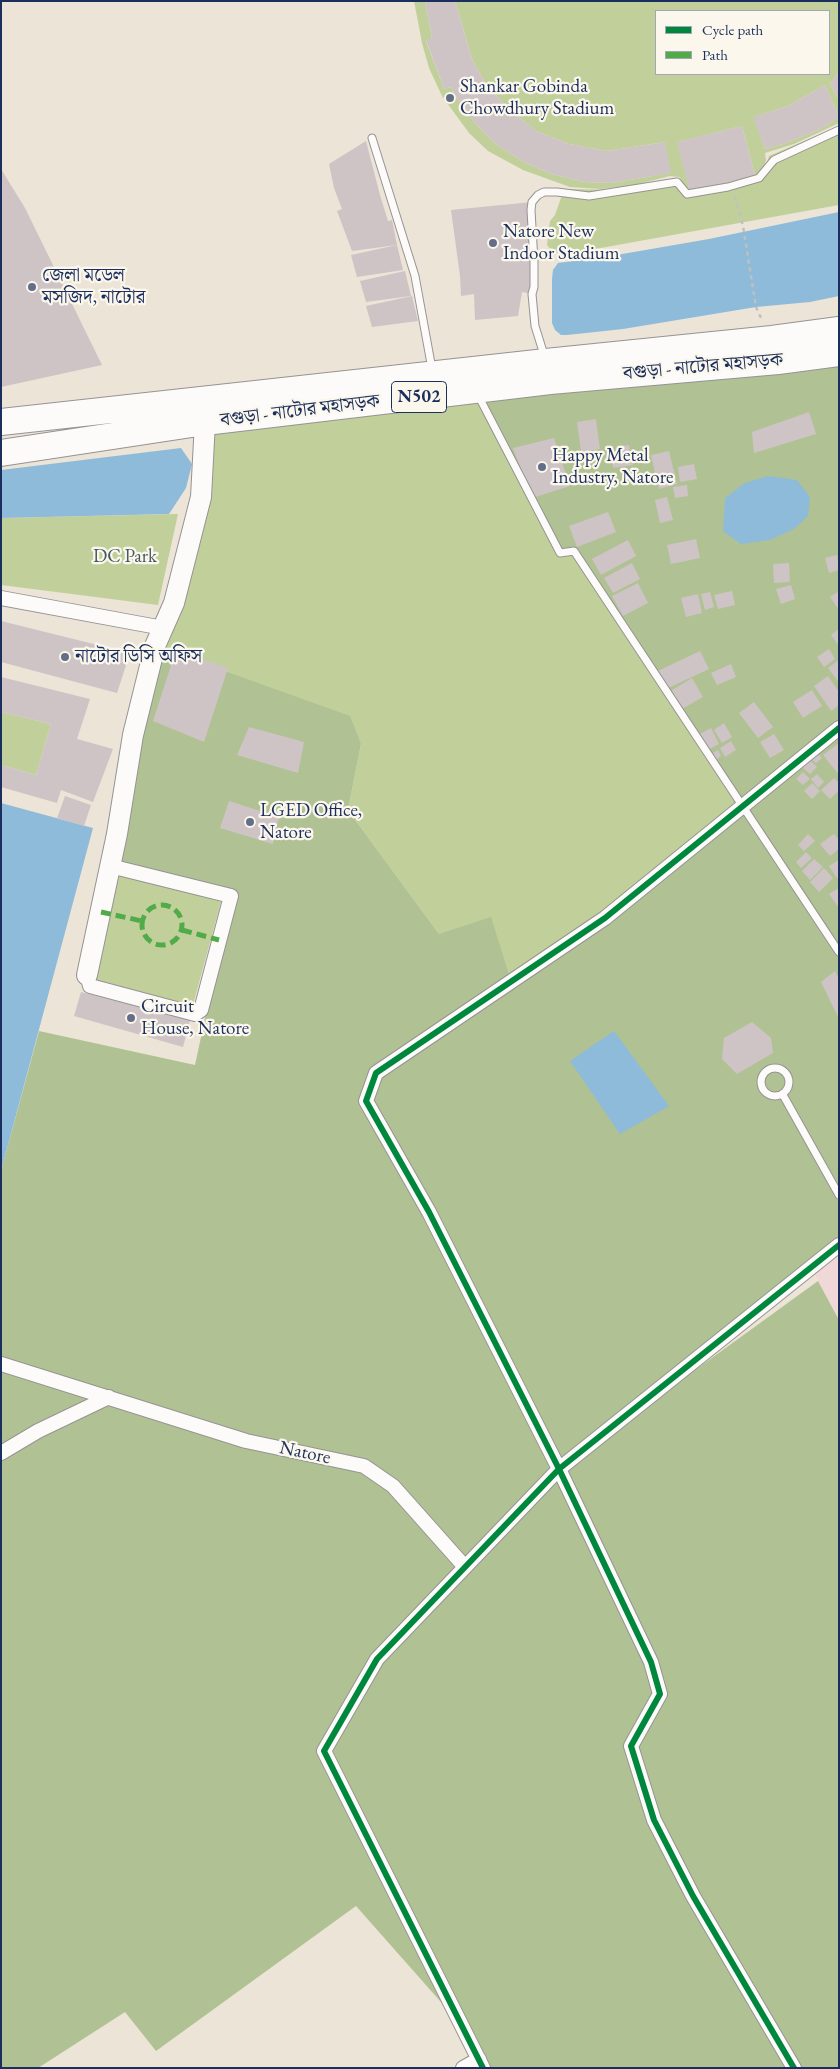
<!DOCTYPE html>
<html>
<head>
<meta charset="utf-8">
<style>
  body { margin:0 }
  #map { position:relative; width:840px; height:2069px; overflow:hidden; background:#ece4d6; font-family:"EB Garamond",serif }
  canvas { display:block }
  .frame { position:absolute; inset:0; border:2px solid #1b2f5e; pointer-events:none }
  .legend { position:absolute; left:655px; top:10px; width:175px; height:65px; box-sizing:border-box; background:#fbf7ec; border:1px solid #a1a7b3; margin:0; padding:6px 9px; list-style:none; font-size:15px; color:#1b2f5e }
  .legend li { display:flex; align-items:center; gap:10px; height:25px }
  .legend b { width:25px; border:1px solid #a1a7b3 }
</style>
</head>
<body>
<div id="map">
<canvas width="840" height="2069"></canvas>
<div class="frame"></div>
<ul class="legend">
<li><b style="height:6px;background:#00873e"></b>Cycle path</li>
<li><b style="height:6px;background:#52ab49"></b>Path</li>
</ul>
</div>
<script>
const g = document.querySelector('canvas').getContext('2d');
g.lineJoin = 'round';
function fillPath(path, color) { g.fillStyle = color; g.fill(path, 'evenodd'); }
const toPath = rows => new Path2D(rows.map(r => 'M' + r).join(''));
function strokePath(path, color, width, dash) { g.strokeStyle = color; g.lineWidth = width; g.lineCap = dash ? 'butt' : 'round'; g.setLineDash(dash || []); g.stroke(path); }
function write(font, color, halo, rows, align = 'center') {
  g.font = font + ' "EB Garamond","Noto Serif Bengali",serif'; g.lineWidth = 4.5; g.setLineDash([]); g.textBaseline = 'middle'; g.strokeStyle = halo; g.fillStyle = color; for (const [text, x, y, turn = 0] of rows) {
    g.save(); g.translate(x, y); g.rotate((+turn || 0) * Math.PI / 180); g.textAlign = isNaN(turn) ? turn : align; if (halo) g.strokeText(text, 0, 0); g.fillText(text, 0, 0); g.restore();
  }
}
fillPath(toPath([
  [839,1245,839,1320,811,1267]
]), '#f1d8d8');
fillPath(toPath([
  [414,1,425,1,432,38,426,41,444,89,451,87,458,100,476,124,497,145,524,162,551,174,585,182,612,183,670,173,665,142,607,151,569,144,536,131,508,108,487,86,472,59,455,1,839,1,839,72,830,84,839,100,839,123,794,144,765,153,766,160,762,171,766,167,769,156,839,126,839,205,573,253,562,254,553,252,547,245,550,221,555,215,563,192,569,189,620,190,673,182,686,191,681,179,679,177,670,176,634,185,601,189,570,187,523,170,488,151,469,133,442,96,429,68,422,43],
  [656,11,829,11,829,74,656,74],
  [825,85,839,117,821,129,783,144,765,149,754,117,788,106],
  [742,126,755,176,690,192,678,142],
  [476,390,574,551,743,806,512,981,439,934,348,810,361,744,155,646,201,497,205,422],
  [178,514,158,605,1,585,1,518],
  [1,712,51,724,36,775,1,765],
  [120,871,221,902,191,1012,92,982]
]), '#c1d09a');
fillPath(toPath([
  [839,353,839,1245,571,1460,818,1281,839,1320,839,2068,483,2068,463,2027,356,1906,156,2051,125,2012,38,2068,1,2068,1,1171,39,1031,195,1065,231,897,110,866,155,646,350,716,361,744,348,810,439,934,491,917,511,981,742,806,574,551,560,553,476,390]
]), '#b0c293');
fillPath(toPath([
  [839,212,839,296,810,302,756,307,623,329,567,335,561,335,555,330,552,323,552,279,553,270,558,263,605,257,709,239],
  [181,448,192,464,186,488,169,514,1,518,1,470],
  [768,476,797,480,810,497,808,516,794,529,770,540,741,544,723,531,725,498,745,483],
  [1,803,93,828,1,1171],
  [614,1031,669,1106,620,1134,570,1061]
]), '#8ebbd9');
fillPath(toPath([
  [425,1,455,1,472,59,487,86,508,108,536,131,569,144,607,151,665,142,671,173,612,183,585,182,551,174,524,162,497,145,476,124,458,100,451,87,444,89,426,40,432,38],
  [839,72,839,100,830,84],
  [825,85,839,117,821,129,783,144,765,149,753,117,788,106],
  [742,126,755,176,690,192,677,142],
  [366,141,380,195,388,221,392,220,397,245,352,251,337,211,342,209,334,188,329,164],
  [1,169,25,208,102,365,1,387],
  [532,202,532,294,522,292,518,316,475,320,474,294,461,296,460,276,451,210],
  [397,245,403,270,357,277,351,255],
  [405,271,411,296,366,302,360,281],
  [412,296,418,321,372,327,366,306],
  [809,412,816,434,754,453,752,432],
  [596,419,600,449,581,452,577,422],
  [554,438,570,486,532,498,513,448],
  [629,445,633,465,613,468,611,453,622,451,621,446],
  [669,451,677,484,659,489,651,455],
  [694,464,697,479,680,482,678,467],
  [687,485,688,496,675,498,673,487],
  [667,497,673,520,660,523,655,500],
  [608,512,616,532,577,547,569,526],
  [696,539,700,558,671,564,667,545],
  [628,540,636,556,601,575,592,559],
  [837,555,839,570,829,573,825,558],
  [632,563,640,579,613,593,604,578],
  [789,563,790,582,774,583,773,564],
  [638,583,648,603,623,616,612,596],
  [791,585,795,599,781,604,776,589],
  [732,591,735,605,718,609,714,595],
  [839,591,839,610,830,597],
  [710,592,714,607,705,610,701,594],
  [698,594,702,613,686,617,681,598],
  [1,621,130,653,117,693,1,662],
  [839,629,839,646,831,635],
  [829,649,835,659,824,667,817,657],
  [176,650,228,668,204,742,153,721],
  [700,651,709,669,666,689,658,671],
  [839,660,839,681,838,681,828,668],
  [731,664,736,677,717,685,711,673],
  [828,676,839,692,839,705,831,711,814,686],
  [1,677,90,699,77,739,113,749,93,802,61,790,57,803,1,787,1,765,36,775,51,724,1,712],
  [692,678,703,697,680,710,669,692],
  [812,690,822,706,803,718,793,702],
  [754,702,773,727,758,738,739,713],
  [724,723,732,737,722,743,714,730],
  [249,727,304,742,298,773,237,755],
  [711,728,719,744,708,750,700,734],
  [774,734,784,750,770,758,760,742],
  [731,741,736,750,725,757,720,748],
  [839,743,839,775,823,755],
  [718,750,721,756,714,761,710,755],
  [816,751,822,758,816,763,809,757],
  [809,759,817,767,810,774,801,766],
  [803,772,810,779,803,785,796,779],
  [817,774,824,782,818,788,811,779],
  [834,778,839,783,839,791,830,799,821,790],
  [812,783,820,791,812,799,804,791],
  [65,796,91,805,84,826,57,818],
  [229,801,279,817,273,844,220,828],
  [808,834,815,841,804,851,798,845],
  [834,834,839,840,839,849,830,856,820,844],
  [806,852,812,858,801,868,796,862],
  [814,859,823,867,810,880,802,871],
  [839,860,839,881,829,866],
  [824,868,833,878,819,892,810,882],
  [839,888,839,908,829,894],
  [835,971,839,979,839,1019,821,982],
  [81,992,190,1020,183,1047,74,1016],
  [752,1022,771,1038,773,1053,737,1074,722,1059,724,1038]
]), '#cec4c5');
const lane = toPath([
  [372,138,415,276,432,369],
  [545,358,535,326,532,294,534,287,534,262,531,210,532,202,538,195,544,192,557,192,589,196,677,182,687,194,728,187,759,178,774,160,839,130],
  [478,395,560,553,574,551,839,952],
  '761 1082a14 14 0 1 1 28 0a14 14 0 1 1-28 0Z',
  [783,1095,839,1195]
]);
const street = toPath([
  [1,598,163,628],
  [87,975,90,986,195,1014,201,1010,231,896,110,866],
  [1,1364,246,1441,364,1466,393,1486,465,1567],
  [1,1453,38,1431,109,1397],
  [463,2068,479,2059],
  [483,2068,324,1751,377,1659,559,1469,839,1245],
  [794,2068,693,1896,654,1820,631,1746,660,1694,651,1662,559,1469,429,1212,366,1101,376,1073,605,918,839,728]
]);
const secondary = toPath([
  [87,975,117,834,133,735,155,646,174,603,201,497,205,422]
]);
const highway = toPath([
  [1,422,546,362,772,339,839,330],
  [1,453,205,422,550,381,778,361,839,353]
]);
strokePath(lane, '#959394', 9);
strokePath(street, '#959394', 16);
strokePath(secondary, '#959394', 22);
strokePath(highway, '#959394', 28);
strokePath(toPath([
  [735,197,743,226,756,307,762,320]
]), '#c0c0c2', 2.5, [4, 4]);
strokePath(lane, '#fcfbf9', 7);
strokePath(street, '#fcfbf9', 14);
strokePath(secondary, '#fcfbf9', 20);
strokePath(highway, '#fcfbf9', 26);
strokePath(toPath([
  '142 925a20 20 0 1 1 40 0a20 20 0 1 1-40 0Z',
  [101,912,142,921],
  [182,930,219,940]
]), '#52ab49', 5, [10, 5]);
strokePath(toPath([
  [483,2068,324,1751,377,1659,559,1469,839,1245],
  [794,2068,693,1896,654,1820,631,1746,660,1694,651,1662,559,1469,429,1212,366,1101,376,1073,605,918,839,728]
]), '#00873e', 6);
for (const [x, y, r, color] of [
  [450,98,5,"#646e88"],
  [493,243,5,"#646e88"],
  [32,287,5,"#646e88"],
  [542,467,5,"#646e88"],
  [65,657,5,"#646e88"],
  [250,822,5,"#646e88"],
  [131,1018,5,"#646e88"]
]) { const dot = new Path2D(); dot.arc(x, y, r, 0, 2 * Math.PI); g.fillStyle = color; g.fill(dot); strokePath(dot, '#fbf7ec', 2); }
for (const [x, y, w] of [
  [419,397,55]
]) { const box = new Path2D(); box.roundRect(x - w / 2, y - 15.5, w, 31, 4); g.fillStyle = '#fbf7ec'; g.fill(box); strokePath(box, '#1b2f5e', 1); }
write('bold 18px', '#1b2f5e', null, [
  ["N502",419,397]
]);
write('19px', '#1b2f5e', '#fbf7ec', [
  ["Shankar Gobinda",460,87],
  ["Chowdhury Stadium",460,109],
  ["Natore New",503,232],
  ["Indoor Stadium",503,254],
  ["জেলা মডেল",42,276],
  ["মসজিদ, নাটোর",42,298],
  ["Happy Metal",552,456],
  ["Industry, Natore",552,478],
  ["নাটোর ডিসি অফিস",75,657],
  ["LGED Office,",260,811],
  ["Natore",260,833],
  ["Circuit",141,1007],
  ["House, Natore",141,1029]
], 'left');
write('19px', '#1b2f5e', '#fbf7ec', [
  ["বগুড়া - নাটোর মহাসড়ক",703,367,-5],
  ["বগুড়া - নাটোর মহাসড়ক",300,411,-7],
  ["Natore",305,1453,12]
]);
write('19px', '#425a61', '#fbf7ec', [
  ["DC Park",125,557]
]);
</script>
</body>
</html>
